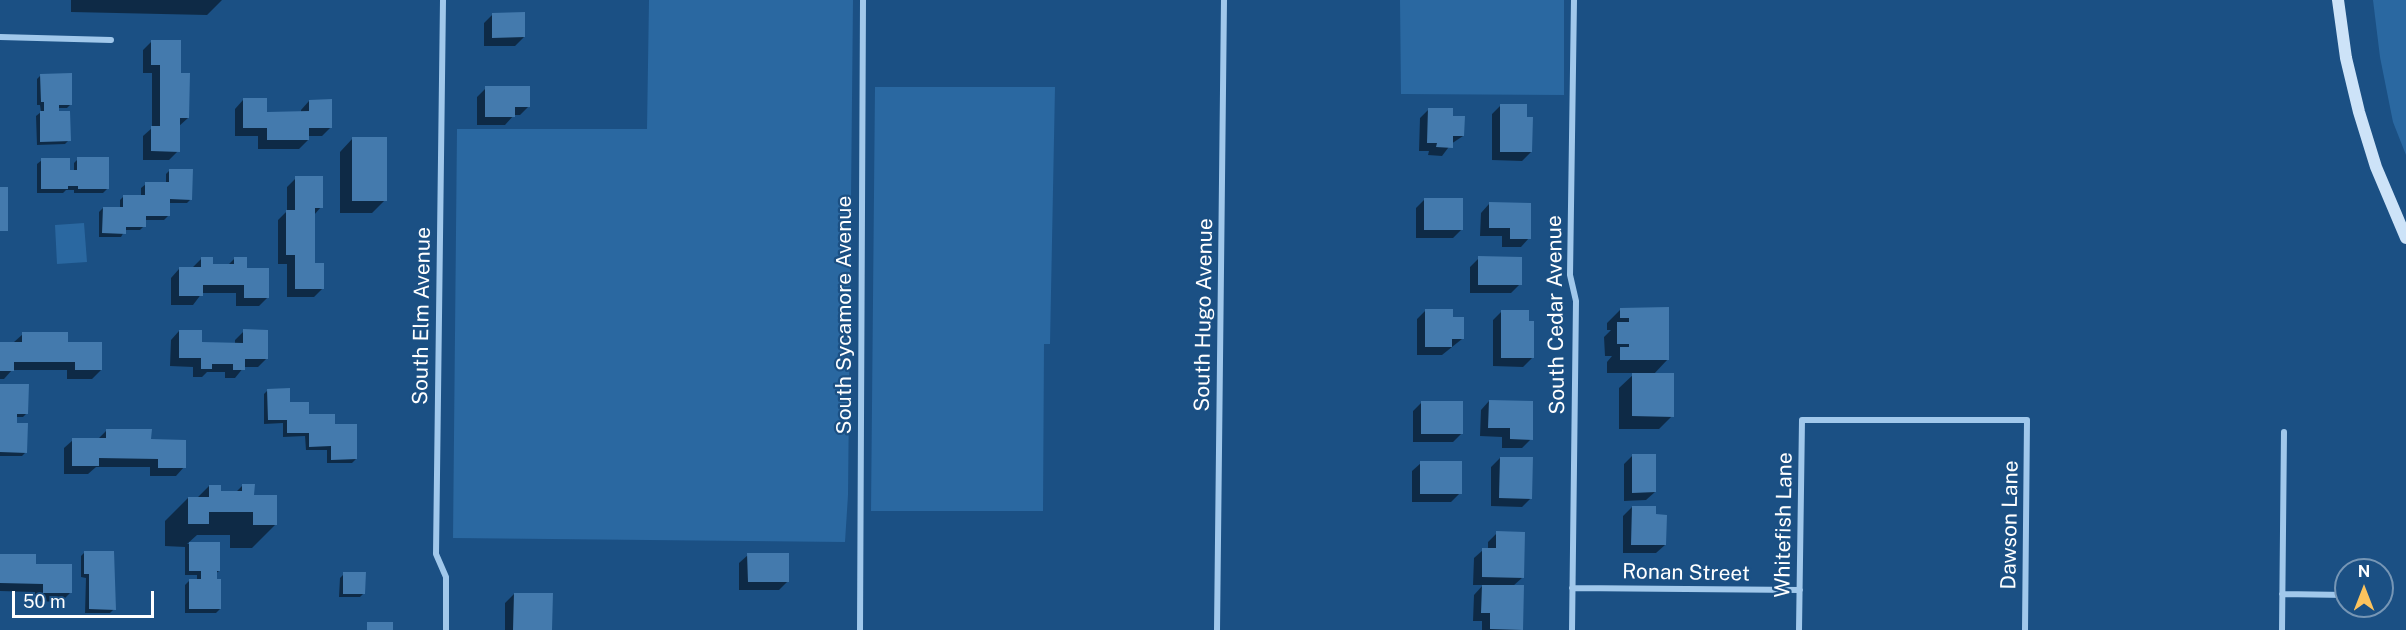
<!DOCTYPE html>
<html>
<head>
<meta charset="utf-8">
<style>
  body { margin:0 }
  #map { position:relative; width:2406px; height:630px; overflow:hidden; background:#1b5084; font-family:"Public Sans",sans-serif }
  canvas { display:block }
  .north { position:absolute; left:2334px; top:558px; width:60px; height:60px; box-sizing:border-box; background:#1b5084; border:2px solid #7696b5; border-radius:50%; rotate:0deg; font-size:16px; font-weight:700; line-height:24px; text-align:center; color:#fff }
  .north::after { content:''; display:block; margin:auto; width:21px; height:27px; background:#fcc35d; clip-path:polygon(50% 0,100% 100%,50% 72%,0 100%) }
  .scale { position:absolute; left:12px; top:591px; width:142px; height:27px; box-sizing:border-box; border:3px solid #fff; border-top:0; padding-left:8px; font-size:18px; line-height:21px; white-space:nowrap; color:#fff; -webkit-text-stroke:4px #1b5084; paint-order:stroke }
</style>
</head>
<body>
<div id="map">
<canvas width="2406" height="630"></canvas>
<div class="north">N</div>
<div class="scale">50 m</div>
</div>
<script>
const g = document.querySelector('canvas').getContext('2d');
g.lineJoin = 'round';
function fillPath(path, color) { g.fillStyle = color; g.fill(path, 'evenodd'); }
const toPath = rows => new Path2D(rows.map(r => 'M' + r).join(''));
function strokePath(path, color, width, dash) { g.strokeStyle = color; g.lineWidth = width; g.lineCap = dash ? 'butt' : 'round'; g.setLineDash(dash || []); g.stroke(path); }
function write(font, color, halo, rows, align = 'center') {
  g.font = font + ' "Public Sans",sans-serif'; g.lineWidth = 4.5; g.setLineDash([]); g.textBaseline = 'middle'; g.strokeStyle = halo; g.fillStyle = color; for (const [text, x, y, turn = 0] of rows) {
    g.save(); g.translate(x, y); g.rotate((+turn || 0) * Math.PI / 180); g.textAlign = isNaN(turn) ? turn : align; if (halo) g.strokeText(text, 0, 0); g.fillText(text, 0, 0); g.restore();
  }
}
fillPath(toPath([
  [649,0,853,0,848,495,845,542,453,538,457,129,647,129],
  [1400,0,1564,0,1564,95,1401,94],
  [2373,0,2406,0,2406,155,2393,122,2380,57],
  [875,87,1055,87,1050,344,1044,344,1043,511,871,511],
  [84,223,87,262,57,264,55,225]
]), '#2a68a1');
fillPath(toPath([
  [71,0,222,0,207,15,71,12],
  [493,14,524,37,515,46,484,46,484,23],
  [152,41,179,75,188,118,178,127,178,151,169,160,143,160,143,136,152,128,152,73,143,73,143,50],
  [41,75,71,104,67,108,58,108,69,140,65,144,37,145,36,116,41,112,40,105,37,105,37,79],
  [486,88,529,106,520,115,514,115,505,125,477,125,477,97],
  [243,100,266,113,301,113,301,110,309,101,331,127,322,136,308,136,308,140,299,149,258,149,258,136,235,136,235,109],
  [1501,105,1531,152,1522,161,1492,160,1492,114],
  [1429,109,1451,117,1463,136,1451,144,1442,156,1428,155,1429,151,1419,151,1420,118],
  [353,138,385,200,372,213,340,213,340,152],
  [78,159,107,189,103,193,74,193,74,190,66,190,63,193,37,193,37,164,42,160,68,171,74,171,74,163],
  [170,170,191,199,187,203,168,203,168,216,164,220,144,220,144,226,140,230,125,230,121,237,99,237,99,212,103,208,120,208,120,200,124,196,141,196,141,188,146,184,166,184,166,174],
  [296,178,321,207,314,215,314,265,323,288,314,297,287,297,287,264,278,264,278,220,287,211,287,187],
  [1424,200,1462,229,1453,238,1416,238,1416,208],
  [1489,204,1529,238,1521,247,1502,247,1502,236,1480,236,1481,213],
  [202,258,212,265,228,265,235,258,268,297,259,306,236,306,236,293,202,293,193,305,171,305,171,278,179,269,193,267],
  [1479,258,1520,284,1511,293,1470,293,1470,267],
  [1667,309,1668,359,1653,375,1672,416,1659,429,1619,429,1619,388,1635,373,1607,373,1607,362,1612,356,1605,356,1604,337,1611,330,1607,330,1607,323,1620,310],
  [1426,310,1451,318,1462,339,1442,355,1417,355,1417,319],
  [1502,311,1532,358,1523,367,1493,366,1493,320],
  [179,331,201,344,235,344,235,340,244,331,267,358,258,367,244,367,235,378,225,378,225,372,207,372,202,377,193,377,193,367,170,366,171,340],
  [23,334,101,370,92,379,67,379,67,370,12,370,4,379,0,379,0,343,14,342],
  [0,385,27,413,23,417,16,417,15,425,26,452,22,456,0,456],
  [268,390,307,415,334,426,356,459,352,463,327,463,327,450,306,450,305,436,283,437,283,423,264,424,264,394],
  [1489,401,1531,439,1522,448,1502,448,1502,437,1480,436,1481,410],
  [1422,402,1462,433,1453,442,1413,442,1413,411],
  [106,431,150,441,184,467,176,476,150,476,150,467,96,467,88,474,64,474,64,448,73,440,97,440],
  [1633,455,1655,492,1646,500,1624,501,1624,464],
  [1500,458,1531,498,1522,507,1491,506,1491,467],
  [1421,463,1460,493,1451,502,1412,502,1412,471],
  [209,486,219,492,236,492,242,486,275,525,252,548,230,548,230,535,197,535,187,544,219,544,219,571,215,574,220,609,216,613,185,613,185,585,189,581,197,581,197,575,185,575,185,547,165,546,165,521,188,498,197,498],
  [1632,507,1654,516,1665,545,1656,553,1623,553,1623,516],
  [1497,533,1523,577,1513,586,1521,630,1482,630,1482,621,1473,621,1474,595,1483,585,1473,585,1474,558,1483,550,1488,550,1488,542],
  [85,552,114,609,110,613,85,613,86,578,81,577,81,556],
  [748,555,787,582,779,590,739,590,739,563],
  [0,556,35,565,70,593,61,602,35,601,35,592,0,591],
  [344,574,364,593,360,597,339,597,340,578],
  [514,594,551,630,505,630,505,603]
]), '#0007');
fillPath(toPath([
  [525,12,525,37,492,38,492,13],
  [151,40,181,40,181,73,190,73,189,118,180,118,180,152,151,151,151,126,160,126,160,65,151,65],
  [72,73,72,105,59,105,59,111,70,111,71,141,40,142,40,111,44,111,44,102,41,102,40,74],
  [485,86,530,86,530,107,515,107,515,117,485,117],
  [243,98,267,98,267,112,309,111,309,100,332,99,332,128,309,128,309,140,267,140,267,128,243,128],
  [1500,104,1527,104,1527,117,1533,117,1532,152,1500,152],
  [1428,108,1453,108,1453,116,1465,116,1464,136,1453,136,1453,148,1436,147,1437,143,1427,143],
  [352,137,387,137,387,201,352,201],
  [77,157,109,157,109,189,78,189,78,186,68,186,68,189,41,189,41,158,70,158,70,170,77,170],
  [169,169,193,169,192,200,170,199,170,216,146,216,146,227,126,227,126,234,102,233,103,207,123,207,123,195,145,195,145,182,169,182],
  [295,176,323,176,323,208,315,208,315,263,324,263,324,289,295,289,295,255,286,255,286,210,295,210],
  [0,187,8,187,8,231,0,231],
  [1424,198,1463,198,1463,230,1424,230],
  [1489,202,1531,203,1531,239,1510,239,1510,228,1489,228],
  [1478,256,1522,257,1522,285,1478,285],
  [201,257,213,257,213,264,234,264,234,257,247,257,247,268,269,268,269,298,244,298,244,285,203,285,203,296,179,296,179,267,201,267],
  [1669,307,1669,360,1620,360,1620,347,1629,347,1629,344,1617,344,1617,322,1629,322,1629,318,1620,318,1620,308],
  [1425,309,1453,309,1453,317,1464,317,1464,339,1452,339,1452,347,1425,347],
  [1501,310,1529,310,1529,321,1534,321,1534,358,1501,358],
  [243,329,268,330,268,359,245,359,245,370,233,370,233,364,212,364,212,369,201,369,201,358,179,358,179,330,202,330,202,342,243,343],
  [22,332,68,332,68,342,102,342,102,370,75,370,75,362,14,362,14,371,0,371,0,342,22,342],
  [1632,373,1674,373,1674,417,1632,416],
  [0,384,29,384,28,414,17,414,17,423,28,423,27,453,0,452],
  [290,388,290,402,309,402,309,414,335,414,335,424,357,424,357,459,331,460,331,446,309,447,309,433,287,433,287,420,268,420,267,389],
  [1489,400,1533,401,1533,440,1510,439,1510,428,1488,428],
  [1421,401,1463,401,1463,434,1421,434],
  [106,429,152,429,151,439,186,440,186,468,158,468,158,459,99,458,99,466,72,466,72,438,106,438],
  [1632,454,1656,454,1656,492,1632,493],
  [1500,457,1533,457,1532,499,1499,498],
  [1420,461,1462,461,1462,494,1420,494],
  [242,484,255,484,254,495,277,495,277,525,253,525,253,512,209,512,209,524,188,524,188,497,209,497,209,485,221,485,221,491,242,491],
  [1632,506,1656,506,1656,514,1667,515,1666,545,1631,545],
  [1496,531,1525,532,1524,578,1482,577,1482,548,1496,548],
  [189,542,220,542,220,571,217,571,217,579,221,579,221,609,189,609,189,579,201,579,201,571,189,571],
  [84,551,114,551,116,610,89,609,89,574,84,574],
  [747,553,789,553,789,582,748,582],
  [0,554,36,554,36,564,72,564,72,593,43,593,43,584,0,583],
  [343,572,366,572,365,594,343,594],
  [1482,585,1524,585,1523,630,1490,629,1490,613,1481,613],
  [514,593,553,593,552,630,513,630],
  [367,622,393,622,393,630,367,630]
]), '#447aad');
strokePath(toPath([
  [443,0,436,554,446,577,446,630],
  [0,37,111,40],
  [1572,588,1800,590],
  [2282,594,2346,595],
  [860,630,863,0],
  [1217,630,1224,0],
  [1572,630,1576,301,1570,275,1574,0],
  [1799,630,1802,420,2027,420,2025,630],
  [2282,630,2284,432]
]), '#a1c8eb', 6);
strokePath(toPath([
  [2338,0,2346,58,2359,112,2376,167,2406,238]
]), '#cde3f8', 12);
write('21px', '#fff', '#1b5084', [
  ["South Sycamore Avenue",845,315,-90],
  ["South Hugo Avenue",1204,315,-89],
  ["South Cedar Avenue",1556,315,-91],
  ["South Elm Avenue",422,316,-89],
  ["Whitefish Lane",1784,525,-89],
  ["Dawson Lane",2010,525,-89],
  ["Ronan Street",1686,573,1]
]);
</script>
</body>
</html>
